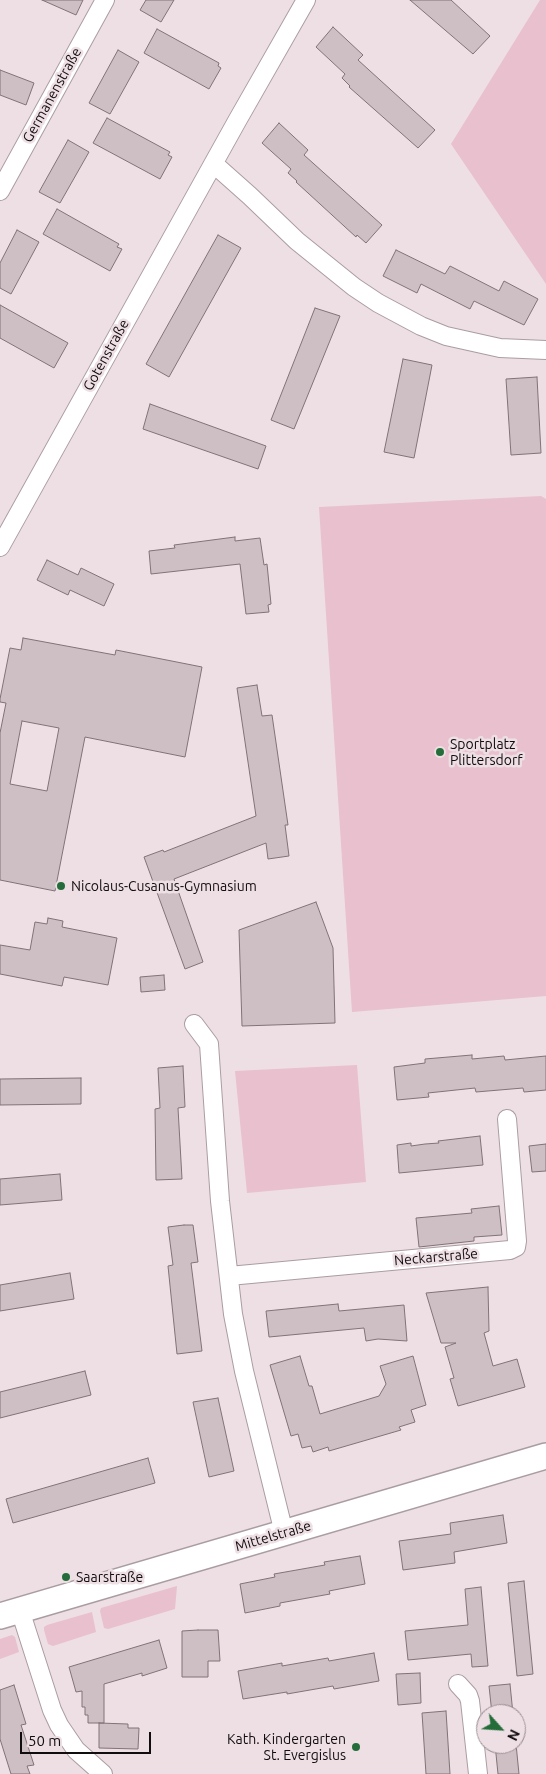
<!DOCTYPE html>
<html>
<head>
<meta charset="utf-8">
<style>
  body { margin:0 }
  #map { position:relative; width:546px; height:1774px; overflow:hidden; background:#eedfe4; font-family:Ubuntu,sans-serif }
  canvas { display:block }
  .north { position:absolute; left:476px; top:1704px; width:50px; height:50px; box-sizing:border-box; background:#eedfe4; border:1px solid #968b8e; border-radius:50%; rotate:116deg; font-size:14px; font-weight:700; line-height:20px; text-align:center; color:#110c0e }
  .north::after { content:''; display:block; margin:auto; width:18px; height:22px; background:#246d3a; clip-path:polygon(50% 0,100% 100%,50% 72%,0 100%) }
  .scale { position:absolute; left:20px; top:1732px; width:131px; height:22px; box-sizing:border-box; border:2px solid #110c0e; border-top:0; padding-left:6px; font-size:15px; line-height:18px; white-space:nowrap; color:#110c0e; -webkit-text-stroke:4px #eedfe4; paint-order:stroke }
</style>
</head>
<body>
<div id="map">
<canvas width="546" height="1774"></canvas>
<div class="north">N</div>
<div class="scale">50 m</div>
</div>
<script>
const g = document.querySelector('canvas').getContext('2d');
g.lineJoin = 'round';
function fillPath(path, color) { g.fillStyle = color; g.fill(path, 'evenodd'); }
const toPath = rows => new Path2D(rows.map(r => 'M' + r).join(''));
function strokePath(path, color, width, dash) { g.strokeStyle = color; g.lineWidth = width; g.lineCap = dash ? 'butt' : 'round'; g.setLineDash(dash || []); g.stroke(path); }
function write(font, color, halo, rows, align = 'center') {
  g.font = font + ' Ubuntu,sans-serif'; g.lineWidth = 5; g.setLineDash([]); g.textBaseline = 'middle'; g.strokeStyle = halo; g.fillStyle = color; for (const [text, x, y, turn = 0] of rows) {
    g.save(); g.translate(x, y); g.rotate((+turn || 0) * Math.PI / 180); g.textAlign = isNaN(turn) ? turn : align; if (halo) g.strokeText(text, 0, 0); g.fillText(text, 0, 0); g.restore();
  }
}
fillPath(toPath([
  [540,0,546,0,546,284,451,144],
  [541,496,546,499,546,996,352,1012,319,507],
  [357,1065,366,1182,247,1193,235,1071],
  [177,1586,175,1609,108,1629,104,1628,100,1611,101,1608],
  [92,1612,96,1632,53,1646,48,1644,44,1630,44,1627,47,1625],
  [12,1635,15,1637,19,1652,0,1659,0,1639]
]), '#e9c0cd');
const building = toPath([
  [42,0,83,0,76,15,42,0],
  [146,0,174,0,161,22,140,10,146,0],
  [410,0,451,0,490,36,473,54,410,0],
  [333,27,363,55,358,60,435,130,418,148,349,87,350,86,342,78,345,74,316,47,333,27],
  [157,29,219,63,218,66,221,68,209,89,144,53,157,29],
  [118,50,139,62,110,114,89,103,118,50],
  [0,70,34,83,26,105,0,95,0,70],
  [107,118,170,152,168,155,172,157,160,179,93,143,107,118],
  [279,123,308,150,304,155,382,225,366,243,357,235,356,237,296,182,297,181,288,173,291,169,262,143,279,123],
  [68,140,89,152,60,203,39,192,68,140],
  [57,209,119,244,117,247,122,249,110,271,43,234,57,209],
  [17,230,39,242,11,294,0,288,0,263,17,230],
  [218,235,241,248,169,377,146,364,218,235],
  [396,250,445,274,450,266,499,291,504,281,538,299,524,325,474,301,470,309,421,284,417,293,383,276,396,250],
  [0,305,68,343,54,368,0,338,0,305],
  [315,308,340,316,294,429,271,420,315,308],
  [403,359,432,365,414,458,384,452,403,359],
  [537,377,541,453,511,455,506,379,537,377],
  [150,404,266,446,258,469,143,429,150,404],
  [235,537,235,541,260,538,264,565,267,564,271,604,268,605,269,612,246,614,240,564,151,574,149,551,175,548,174,545,235,537],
  [47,560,78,575,81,568,114,584,104,606,70,590,68,595,37,580,47,560],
  [23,638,115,655,116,650,202,667,185,757,85,737,55,891,0,880,0,733,6,703,0,702,0,699,10,648,21,650,23,638],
  [22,721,59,728,47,791,10,784,22,721],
  [257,685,262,716,272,715,288,825,285,825,289,856,268,859,266,843,174,879,203,962,185,969,144,857,163,850,164,852,256,816,237,688,257,685],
  [316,902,333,948,335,1023,242,1026,239,930,316,902],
  [48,918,63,921,62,927,117,938,108,985,64,977,62,986,0,974,0,945,30,950,35,922,47,924,48,918],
  [164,975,165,990,141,992,140,977,164,975],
  [472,1055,472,1059,504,1056,505,1060,546,1056,546,1090,524,1092,523,1088,476,1092,475,1088,428,1093,429,1097,397,1100,394,1067,425,1063,425,1059,472,1055],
  [183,1066,185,1107,178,1108,182,1179,156,1180,155,1109,160,1108,158,1068,183,1066],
  [81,1078,81,1104,0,1105,0,1079,81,1078],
  [480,1136,483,1165,399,1173,397,1145,411,1143,411,1146,425,1144,439,1143,438,1141,480,1136],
  [546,1144,546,1171,532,1172,529,1146,546,1144],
  [60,1174,62,1200,0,1205,0,1179,60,1174],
  [499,1206,502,1235,474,1237,474,1241,419,1247,416,1218,472,1213,471,1209,499,1206],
  [184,1225,193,1225,198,1262,191,1263,202,1351,177,1354,168,1266,173,1265,168,1227,184,1225],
  [70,1273,74,1299,0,1311,0,1285,70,1273],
  [488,1287,489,1331,484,1333,493,1366,517,1359,525,1387,458,1406,450,1379,454,1378,445,1347,456,1343,441,1343,426,1293,488,1287],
  [338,1304,339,1311,404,1305,407,1341,378,1339,366,1341,364,1328,269,1337,266,1311,338,1304],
  [300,1356,309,1386,312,1386,320,1414,379,1396,386,1384,380,1366,413,1356,426,1405,411,1410,415,1422,399,1427,401,1430,329,1451,328,1447,313,1452,311,1446,302,1448,298,1434,291,1436,270,1365,300,1356],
  [85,1371,91,1395,0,1418,0,1392,85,1371],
  [218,1398,234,1471,209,1477,193,1402,218,1398],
  [148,1458,155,1483,13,1523,6,1499,148,1458],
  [503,1515,507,1543,454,1552,455,1563,403,1570,399,1541,451,1534,450,1523,503,1515],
  [360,1556,365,1584,329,1591,330,1594,280,1603,280,1606,245,1613,240,1584,275,1577,274,1574,325,1565,324,1562,360,1556],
  [524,1581,533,1674,517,1676,508,1583,524,1581],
  [481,1587,488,1666,472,1667,471,1654,408,1660,405,1631,468,1625,465,1589,481,1587],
  [198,1630,218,1630,220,1661,208,1661,208,1677,182,1677,182,1631,198,1630],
  [159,1640,167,1668,142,1676,142,1673,104,1684,104,1723,88,1723,88,1715,85,1715,85,1707,82,1707,82,1691,76,1692,69,1667,159,1640],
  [374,1653,379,1681,334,1689,333,1686,287,1694,287,1692,243,1699,238,1671,282,1663,282,1666,328,1658,329,1661,374,1653],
  [420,1673,421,1703,398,1705,396,1674,420,1673],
  [510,1684,513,1714,492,1714,489,1686,510,1684],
  [14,1685,26,1724,21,1725,34,1765,27,1766,30,1774,11,1774,0,1739,0,1690,14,1685],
  [446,1711,450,1774,426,1774,422,1713,446,1711],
  [99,1723,128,1724,128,1728,139,1728,138,1749,99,1748,99,1723],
  [495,1744,516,1744,519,1774,498,1774,495,1744]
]);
fillPath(building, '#cdbfc3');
strokePath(building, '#807377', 1);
const minor = toPath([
  [214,164,250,196,297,241,354,287,378,303,421,326,446,336,500,348,546,350],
  [0,191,105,0],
  [0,547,237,121,306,0],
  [194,1024,209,1044,220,1201,233,1314,244,1371,284,1533],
  [229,1276,510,1250,516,1247,517,1241,507,1119],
  [20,1610,52,1710,59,1725,76,1750,103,1774],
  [458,1684,468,1695,470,1701,478,1774]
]);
const secondary = toPath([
  [0,1616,546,1456]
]);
strokePath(minor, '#aa9da1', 20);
strokePath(secondary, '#aa9da1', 28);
strokePath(minor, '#fff', 18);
strokePath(secondary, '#fff', 25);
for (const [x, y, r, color] of [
  [440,752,5,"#246d3a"],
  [61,886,5,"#246d3a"],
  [66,1577,5,"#246d3a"],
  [356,1747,5,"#246d3a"]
]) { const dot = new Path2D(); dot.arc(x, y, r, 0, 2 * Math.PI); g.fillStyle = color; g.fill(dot); strokePath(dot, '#eedfe4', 2); }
write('14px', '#110c0e', '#eedfe4', [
  ["Germanenstraße",52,95,-61],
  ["Gotenstraße",106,355,-61],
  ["Neckarstraße",436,1257,-5],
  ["Mittelstraße",273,1536,-16]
]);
write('14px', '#110c0e', '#eedfe4', [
  ["Sportplatz",450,744],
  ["Plittersdorf",450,760],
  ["Nicolaus-Cusanus-Gymnasium",71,886],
  ["Saarstraße",76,1577],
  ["Kath. Kindergarten",346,1739,"right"],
  ["St. Evergislus",346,1755,"right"]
], 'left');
</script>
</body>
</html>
